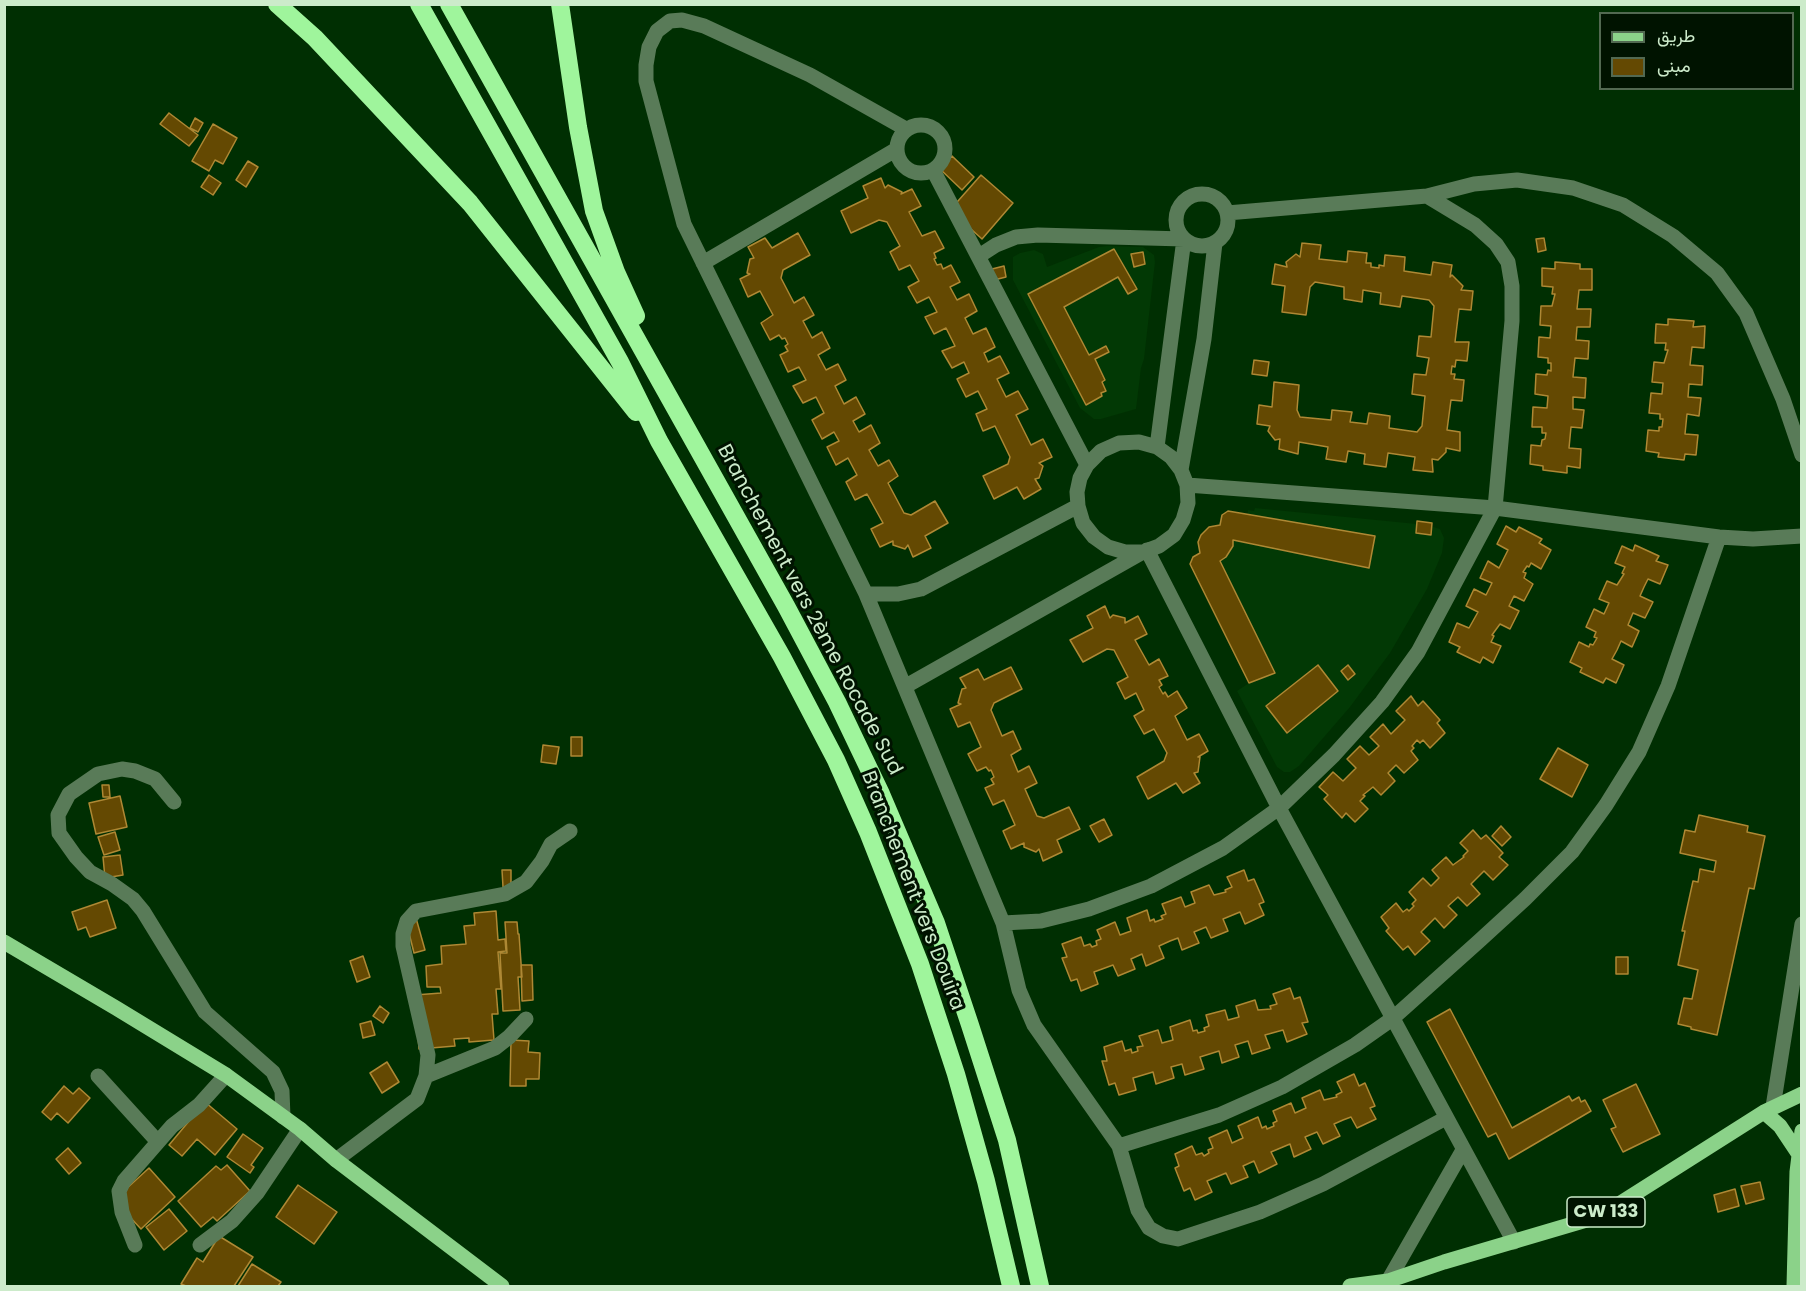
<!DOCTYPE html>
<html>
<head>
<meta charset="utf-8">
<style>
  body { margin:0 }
  #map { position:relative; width:1806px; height:1291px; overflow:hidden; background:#002f02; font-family:Poppins,Vazirmatn,sans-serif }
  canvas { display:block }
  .frame { position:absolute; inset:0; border:6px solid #ccebca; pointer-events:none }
  .legend { position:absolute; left:1599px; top:12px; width:195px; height:78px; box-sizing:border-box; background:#001300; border:2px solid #526951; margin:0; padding:8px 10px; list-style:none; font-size:18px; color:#ccebca }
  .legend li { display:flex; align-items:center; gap:12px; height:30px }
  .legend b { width:30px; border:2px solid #526951 }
</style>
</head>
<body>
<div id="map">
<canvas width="1806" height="1291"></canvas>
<div class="frame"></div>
<ul class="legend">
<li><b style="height:8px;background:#8bd289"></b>طريق</li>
<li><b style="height:16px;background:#644902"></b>مبنى</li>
</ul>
</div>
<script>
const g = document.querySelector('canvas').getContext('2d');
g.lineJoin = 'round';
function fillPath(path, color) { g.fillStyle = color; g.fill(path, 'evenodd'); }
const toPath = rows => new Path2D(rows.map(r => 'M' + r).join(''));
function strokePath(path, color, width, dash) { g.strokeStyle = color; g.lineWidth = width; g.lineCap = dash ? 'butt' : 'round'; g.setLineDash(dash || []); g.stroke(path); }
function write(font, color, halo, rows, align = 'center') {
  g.font = font + ' Poppins,sans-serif'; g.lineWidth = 6; g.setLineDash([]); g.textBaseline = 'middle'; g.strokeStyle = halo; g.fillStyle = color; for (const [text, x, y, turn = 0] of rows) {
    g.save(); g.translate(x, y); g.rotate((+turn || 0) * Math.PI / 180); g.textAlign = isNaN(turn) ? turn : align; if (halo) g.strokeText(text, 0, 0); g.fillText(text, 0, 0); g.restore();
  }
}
fillPath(toPath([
  [1107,246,1143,247,1154,255,1155,262,1144,359,1141,368,1136,409,1101,419,1094,419,1080,408,1013,280,1013,257,1020,253,1034,250,1043,254,1047,267,1099,247],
  [1255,508,1427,525,1440,529,1444,538,1442,553,1427,589,1390,653,1350,707,1299,766,1290,772,1284,772,1277,767,1237,691,1249,683,1190,564,1193,557,1200,553,1198,542,1201,535,1209,527,1220,525,1225,512,1228,511,1248,514,1248,510,1254,511]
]), '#023905');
const building = toPath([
  [169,113,198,135,189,146,160,124,169,113],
  [195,118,203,123,198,132,190,128,195,118],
  [213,124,237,138,223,164,215,160,209,171,192,161,213,124],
  [952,156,974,177,962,190,940,169,952,156],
  [248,161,258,167,246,187,236,180,248,161],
  [209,175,221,183,213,195,201,187,209,175],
  [981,175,1013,203,982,239,950,210,981,175],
  [881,178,885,188,888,185,902,192,901,194,912,189,921,206,909,212,922,236,935,231,944,248,934,253,936,258,934,259,937,265,941,264,943,269,951,265,960,282,950,287,957,300,969,294,977,311,965,318,973,334,986,328,995,347,984,353,988,362,1000,356,1009,373,997,379,1006,397,1018,391,1028,409,1016,415,1031,445,1043,439,1052,457,1039,463,1043,466,1039,478,1035,479,1041,489,1024,499,1017,487,994,499,983,476,1008,464,1010,457,995,426,983,431,976,414,987,409,978,391,966,397,957,379,969,373,964,362,952,368,942,351,955,346,946,328,934,334,925,317,937,312,929,297,917,303,908,287,919,281,910,265,899,270,890,252,900,246,887,222,879,220,851,233,841,211,868,198,863,186,881,178],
  [798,233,810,255,783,270,781,278,794,303,804,297,814,315,803,321,812,338,822,332,830,348,818,355,826,370,838,364,846,380,835,386,844,404,856,397,865,414,853,421,859,432,871,425,880,443,869,450,878,466,889,460,898,476,888,483,904,513,911,515,935,501,948,523,925,536,931,548,913,557,908,545,905,549,893,545,893,541,880,547,871,529,883,523,867,494,855,500,846,482,857,475,848,458,836,465,827,447,839,441,834,432,822,439,812,420,824,413,816,397,803,403,793,386,806,380,799,367,788,372,780,355,788,351,785,346,788,344,785,338,782,339,779,335,770,340,761,323,773,315,760,291,748,297,740,279,750,274,747,273,750,259,754,258,748,247,765,238,772,248,798,233],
  [1544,238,1546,250,1538,252,1536,239,1544,238],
  [1302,243,1321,245,1319,259,1347,262,1348,251,1367,253,1366,263,1371,263,1371,267,1379,268,1379,265,1384,266,1385,255,1405,257,1404,271,1431,275,1433,262,1452,265,1450,277,1452,275,1463,286,1461,290,1473,291,1471,310,1459,309,1455,342,1469,342,1467,361,1456,360,1455,367,1452,366,1451,374,1455,374,1454,379,1464,380,1462,401,1451,400,1447,430,1460,432,1460,451,1446,448,1446,452,1438,460,1432,459,1433,472,1413,470,1415,457,1388,453,1386,467,1364,464,1365,454,1348,451,1346,462,1326,459,1328,447,1299,442,1298,454,1279,449,1280,439,1275,440,1268,431,1270,426,1257,424,1259,405,1272,407,1274,382,1299,385,1297,410,1300,417,1331,420,1332,410,1352,412,1350,422,1367,424,1369,413,1390,416,1389,428,1417,432,1422,426,1425,396,1412,394,1414,374,1426,375,1429,358,1417,356,1419,336,1431,337,1434,306,1429,300,1402,296,1400,307,1380,304,1381,293,1363,290,1362,302,1344,299,1344,287,1315,282,1310,287,1306,315,1282,312,1285,286,1272,284,1275,264,1287,267,1286,262,1296,254,1300,257,1302,243],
  [1114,249,1137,289,1128,294,1118,277,1064,307,1089,355,1106,346,1109,352,1095,359,1105,380,1102,382,1106,391,1101,393,1102,396,1086,405,1028,294,1114,249],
  [1143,252,1145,264,1134,267,1131,254,1143,252],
  [1555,262,1580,264,1580,269,1592,269,1592,290,1579,290,1577,309,1591,309,1590,327,1577,327,1576,340,1589,341,1588,359,1575,358,1573,377,1586,378,1585,398,1573,397,1573,409,1584,410,1582,428,1571,427,1569,448,1581,449,1580,468,1567,466,1567,473,1543,470,1543,466,1530,464,1531,445,1541,446,1542,440,1545,439,1546,433,1542,433,1542,427,1532,427,1533,407,1547,408,1548,396,1535,394,1536,374,1547,375,1548,370,1551,371,1551,363,1548,363,1548,358,1538,357,1539,337,1550,338,1551,326,1540,325,1541,306,1552,306,1555,294,1552,294,1553,287,1542,286,1542,268,1555,269,1555,262],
  [1004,266,1006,277,994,280,992,269,1004,266],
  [1668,319,1694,321,1693,327,1705,326,1704,348,1692,347,1690,365,1703,366,1702,385,1689,384,1688,397,1701,398,1699,416,1687,414,1685,434,1698,435,1696,455,1685,454,1684,460,1658,457,1659,453,1646,451,1648,430,1659,431,1659,427,1662,427,1663,419,1660,419,1660,414,1649,413,1651,393,1662,394,1663,383,1652,382,1654,362,1664,363,1668,350,1665,350,1666,343,1655,343,1656,324,1668,325,1668,319],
  [1254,360,1269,362,1267,376,1252,374,1254,360],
  [1228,511,1375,536,1369,568,1233,540,1233,546,1226,557,1220,561,1275,673,1249,683,1190,564,1193,557,1200,553,1198,542,1201,535,1209,527,1220,525,1222,515,1228,511],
  [1417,521,1432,523,1431,535,1416,533,1417,521],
  [1506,526,1516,532,1519,527,1542,539,1539,543,1551,550,1541,569,1531,563,1529,567,1527,566,1523,572,1526,573,1524,578,1533,584,1524,601,1514,596,1509,606,1519,611,1510,629,1500,624,1492,635,1494,636,1491,642,1501,646,1493,663,1483,657,1480,663,1457,652,1460,647,1449,642,1457,623,1469,628,1478,612,1466,606,1474,589,1486,595,1492,583,1480,578,1488,561,1499,568,1508,550,1497,544,1506,526],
  [1635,545,1659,556,1656,561,1668,565,1660,584,1648,579,1644,587,1640,596,1653,602,1645,618,1633,613,1628,625,1639,631,1632,647,1621,641,1617,650,1612,659,1624,665,1616,683,1606,678,1603,683,1580,672,1582,668,1570,662,1579,642,1589,647,1590,644,1593,645,1597,638,1594,637,1596,632,1586,627,1594,609,1604,614,1609,603,1599,599,1607,581,1617,585,1624,574,1622,573,1625,567,1615,563,1622,546,1633,551,1635,545],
  [1105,606,1110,618,1113,615,1125,618,1125,623,1138,616,1147,634,1135,640,1149,665,1159,659,1168,676,1159,680,1162,685,1159,687,1163,694,1165,692,1168,697,1177,691,1187,708,1175,716,1187,740,1199,734,1208,751,1198,757,1200,757,1198,772,1194,773,1200,783,1183,793,1176,783,1148,799,1137,777,1164,761,1167,753,1154,729,1144,734,1134,716,1144,710,1136,693,1125,699,1117,683,1128,677,1114,650,1107,649,1083,662,1070,640,1093,628,1087,616,1105,606],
  [1318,665,1338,691,1287,733,1266,706,1318,665],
  [1348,665,1355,674,1348,680,1341,671,1348,665],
  [1011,667,1022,689,994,703,991,710,1002,736,1013,731,1021,749,1011,755,1018,772,1029,766,1037,783,1025,789,1037,816,1044,818,1069,807,1080,829,1057,840,1062,852,1043,861,1039,849,1036,852,1024,847,1024,843,1011,849,1003,831,1015,825,1004,800,993,805,985,788,994,784,991,779,994,777,991,770,989,771,986,767,977,771,968,754,981,747,970,722,958,727,950,709,961,704,958,703,962,689,966,688,960,678,978,669,984,680,1011,667],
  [1411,696,1418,706,1423,701,1440,720,1437,723,1445,733,1430,748,1423,740,1420,743,1417,740,1412,746,1414,748,1411,751,1418,760,1404,773,1396,765,1388,773,1395,781,1381,795,1373,787,1363,795,1365,796,1360,801,1368,809,1355,822,1346,813,1342,818,1324,799,1328,795,1319,787,1333,772,1343,781,1356,768,1347,759,1360,746,1369,755,1379,746,1370,737,1383,724,1391,734,1405,720,1396,711,1411,696],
  [571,737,582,737,582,756,571,756,571,737],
  [543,745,559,747,556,764,541,762,543,745],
  [1558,748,1588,765,1572,797,1540,779,1558,748],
  [102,785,109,785,110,797,103,797,102,785],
  [120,796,127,827,96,834,89,803,120,796],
  [1699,815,1748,826,1747,832,1765,836,1754,889,1749,888,1717,1035,1691,1029,1691,1027,1678,1024,1684,998,1692,999,1698,970,1678,965,1685,931,1682,931,1693,881,1698,882,1700,869,1714,872,1716,861,1680,853,1685,830,1695,832,1699,815],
  [1104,819,1112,835,1099,842,1090,826,1104,819],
  [1501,826,1511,837,1502,846,1492,836,1501,826],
  [1473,830,1481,839,1486,835,1503,853,1499,857,1508,865,1493,880,1484,871,1471,884,1480,894,1467,906,1458,897,1448,906,1457,915,1444,928,1435,918,1421,932,1430,941,1415,955,1408,946,1403,950,1386,931,1389,928,1381,917,1396,903,1403,912,1407,909,1409,911,1414,906,1412,904,1416,900,1409,892,1423,878,1431,886,1439,878,1432,870,1446,857,1453,865,1464,857,1463,856,1468,851,1460,843,1473,830],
  [115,832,120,850,104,855,98,837,115,832],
  [120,855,123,875,105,878,103,857,120,855],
  [502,870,511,870,511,886,503,887,502,870],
  [1244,870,1248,881,1254,879,1264,902,1259,904,1264,915,1245,924,1240,912,1223,919,1228,931,1211,938,1206,927,1194,932,1199,943,1182,950,1178,938,1170,941,1159,946,1164,958,1146,966,1142,954,1131,959,1135,969,1118,976,1113,965,1094,972,1098,984,1081,991,1077,979,1071,981,1062,958,1067,957,1062,944,1081,937,1084,946,1090,944,1092,947,1097,945,1096,941,1101,939,1097,930,1115,922,1120,935,1131,931,1127,918,1147,910,1150,921,1154,919,1155,922,1163,919,1161,916,1166,914,1162,904,1181,897,1185,907,1195,903,1191,892,1209,885,1214,895,1226,892,1225,890,1232,887,1227,877,1244,870],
  [107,900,116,928,90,937,86,927,78,930,72,912,107,900],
  [496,911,498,940,505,939,506,951,498,952,501,989,496,989,498,1014,492,1014,494,1040,469,1042,469,1038,454,1039,455,1046,419,1049,415,995,441,993,440,987,427,987,426,966,442,964,441,946,466,944,464,926,475,925,474,913,496,911],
  [416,918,425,950,414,953,406,921,416,918],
  [505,922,517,922,518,934,519,934,522,977,518,977,520,1010,503,1011,500,953,507,953,505,922],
  [363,956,370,977,357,982,350,961,363,956],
  [1616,957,1628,957,1628,974,1616,974,1616,957],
  [521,965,532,965,533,1000,522,1001,521,965],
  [1290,988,1294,999,1300,997,1308,1022,1302,1023,1307,1034,1287,1042,1283,1030,1265,1035,1270,1048,1252,1054,1248,1041,1235,1045,1239,1057,1222,1063,1219,1051,1200,1057,1204,1069,1185,1075,1182,1064,1171,1067,1174,1078,1156,1084,1153,1072,1133,1078,1136,1090,1119,1095,1115,1083,1109,1085,1102,1061,1107,1061,1104,1047,1122,1041,1125,1051,1131,1049,1132,1053,1138,1051,1137,1047,1143,1046,1139,1036,1158,1030,1162,1043,1173,1040,1170,1027,1190,1020,1193,1031,1197,1030,1198,1033,1205,1031,1204,1028,1209,1026,1206,1015,1225,1010,1228,1020,1239,1017,1236,1006,1255,1000,1258,1010,1271,1009,1270,1006,1277,1004,1273,994,1290,988],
  [380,1006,389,1013,383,1023,373,1016,380,1006],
  [1450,1009,1512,1128,1569,1096,1572,1101,1579,1097,1581,1102,1585,1100,1591,1111,1509,1159,1496,1133,1488,1137,1427,1022,1450,1009],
  [371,1021,375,1035,363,1038,360,1024,371,1021],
  [511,1040,529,1041,528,1052,540,1053,539,1079,526,1079,526,1086,510,1086,511,1040],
  [387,1062,399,1082,382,1093,370,1073,387,1062],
  [1354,1074,1359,1086,1365,1083,1375,1106,1370,1108,1376,1119,1357,1128,1351,1117,1343,1120,1334,1124,1340,1136,1323,1144,1317,1132,1305,1137,1311,1149,1294,1157,1290,1144,1271,1152,1277,1164,1259,1173,1254,1161,1243,1166,1248,1177,1231,1184,1226,1173,1207,1181,1212,1192,1195,1200,1190,1188,1184,1191,1175,1168,1179,1166,1175,1154,1192,1146,1196,1155,1202,1153,1204,1156,1209,1153,1208,1150,1213,1148,1209,1138,1227,1130,1232,1143,1243,1138,1238,1126,1258,1117,1262,1128,1266,1126,1267,1129,1274,1126,1273,1123,1277,1121,1273,1111,1291,1103,1295,1113,1306,1108,1302,1098,1320,1090,1324,1100,1337,1097,1336,1095,1342,1092,1337,1082,1354,1074],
  [1636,1084,1660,1134,1623,1152,1611,1129,1616,1127,1603,1100,1636,1084],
  [64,1086,73,1094,79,1088,90,1098,68,1123,57,1113,51,1120,42,1112,64,1086],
  [205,1102,237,1129,215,1155,197,1139,182,1156,169,1145,205,1102],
  [243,1134,263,1148,251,1165,254,1167,250,1173,227,1157,243,1134],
  [68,1148,81,1163,69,1174,56,1159,68,1148],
  [227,1165,250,1191,217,1221,213,1217,201,1227,178,1201,216,1166,221,1170,227,1165],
  [149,1168,175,1197,141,1229,114,1200,149,1168],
  [1760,1182,1764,1199,1746,1204,1741,1186,1760,1182],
  [298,1185,337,1212,314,1244,276,1217,298,1185],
  [1735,1189,1739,1206,1718,1212,1714,1195,1735,1189],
  [169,1209,187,1231,164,1250,146,1227,169,1209],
  [219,1236,253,1257,234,1286,186,1286,181,1284,197,1258,203,1262,219,1236],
  [252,1264,281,1282,278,1286,238,1286,252,1264]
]);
fillPath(building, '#644902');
strokePath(building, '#ae8834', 1.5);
strokePath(toPath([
  '897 149a24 24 0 1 1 48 0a24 24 0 1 1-48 0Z',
  [906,129,810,75,704,26,682,20,670,21,657,31,649,47,646,65,646,81,684,224,866,594,1003,923,1019,990,1034,1025,1119,1146,1138,1210,1149,1228,1163,1236,1178,1239,1260,1212,1323,1184,1446,1118],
  [933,170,1087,465],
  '1176 220a26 26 0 1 1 52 0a26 26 0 1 1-52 0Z',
  [1227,213,1427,196,1474,184,1517,180,1573,188,1623,205,1673,236,1717,273,1746,313,1783,399,1802,455],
  [979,256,996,245,1016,237,1038,235,1184,239,1157,447],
  [703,263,897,149],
  [1181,470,1204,339,1215,243],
  [1187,485,1495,508,1719,537,1753,539,1802,536],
  [1147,550,1279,808,1514,1242],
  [866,594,898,594,921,589,1078,506],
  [906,686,1143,552,1159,546,1174,535,1183,520,1188,503,1187,485,1181,470,1171,457,1157,447,1139,442,1119,443,1101,451,1087,465,1080,478,1077,492,1078,506,1083,523,1094,537,1108,547,1125,552,1143,552],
  [174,802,155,779,135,771,122,769,98,774,69,794,58,815,59,833,76,857,90,872,112,884,133,899,143,911,205,1012,273,1072,282,1091,283,1117],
  [1003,923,1041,921,1089,909,1151,886,1223,848,1279,808,1334,755,1382,702,1418,652,1495,508,1512,321,1512,286,1508,262,1496,244,1475,225,1427,196],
  [98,1076,158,1142,172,1126,199,1105,226,1075],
  [426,1076,495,1048,509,1037,526,1019],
  [1773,1107,1802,924],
  [1119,1146,1219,1115,1282,1087,1355,1045,1392,1019,1478,942,1525,899,1572,852,1606,805,1639,752,1668,686,1719,537],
  [336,1160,417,1099,426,1076,428,1055,403,946,403,934,407,921,416,911,505,894,526,882,542,861,551,844,570,831],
  [135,1245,122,1212,119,1191,124,1181,158,1142],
  [200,1245,232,1221,257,1193,300,1129],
  [1388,1281,1463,1150]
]), '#597b58', 15);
strokePath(toPath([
  [4,942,116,1008,226,1075,300,1129,336,1160,502,1286],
  [1764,1112,1780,1126,1798,1153],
  [1350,1286,1388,1281,1444,1262,1600,1216,1764,1112,1802,1094],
  [1794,1286,1797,1172,1802,1131]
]), '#8bd289', 15);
strokePath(toPath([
  [277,4,315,38,470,203,636,412],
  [419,4,620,362,659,441,782,657,836,760,868,832,920,964,956,1074,986,1181,1011,1286],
  [449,4,786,606,837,702,881,794,936,923,970,1025,1007,1140,1040,1286],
  [560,4,578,127,594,211,616,272,636,316]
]), '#9ff59c', 18);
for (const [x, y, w] of [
  [1606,1212,78]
]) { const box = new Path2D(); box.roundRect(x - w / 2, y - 15, w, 30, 4.5); g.fillStyle = '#001300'; g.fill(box); strokePath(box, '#ccebca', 1.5); }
write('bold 18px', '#ccebca', null, [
  ["CW 133",1606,1212]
]);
write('20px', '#ccebca', '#001300', [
  ["Branchement vers 2ème Rocade Sud",809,610,62],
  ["Branchement vers Douira",912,891,69]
]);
</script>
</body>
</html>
